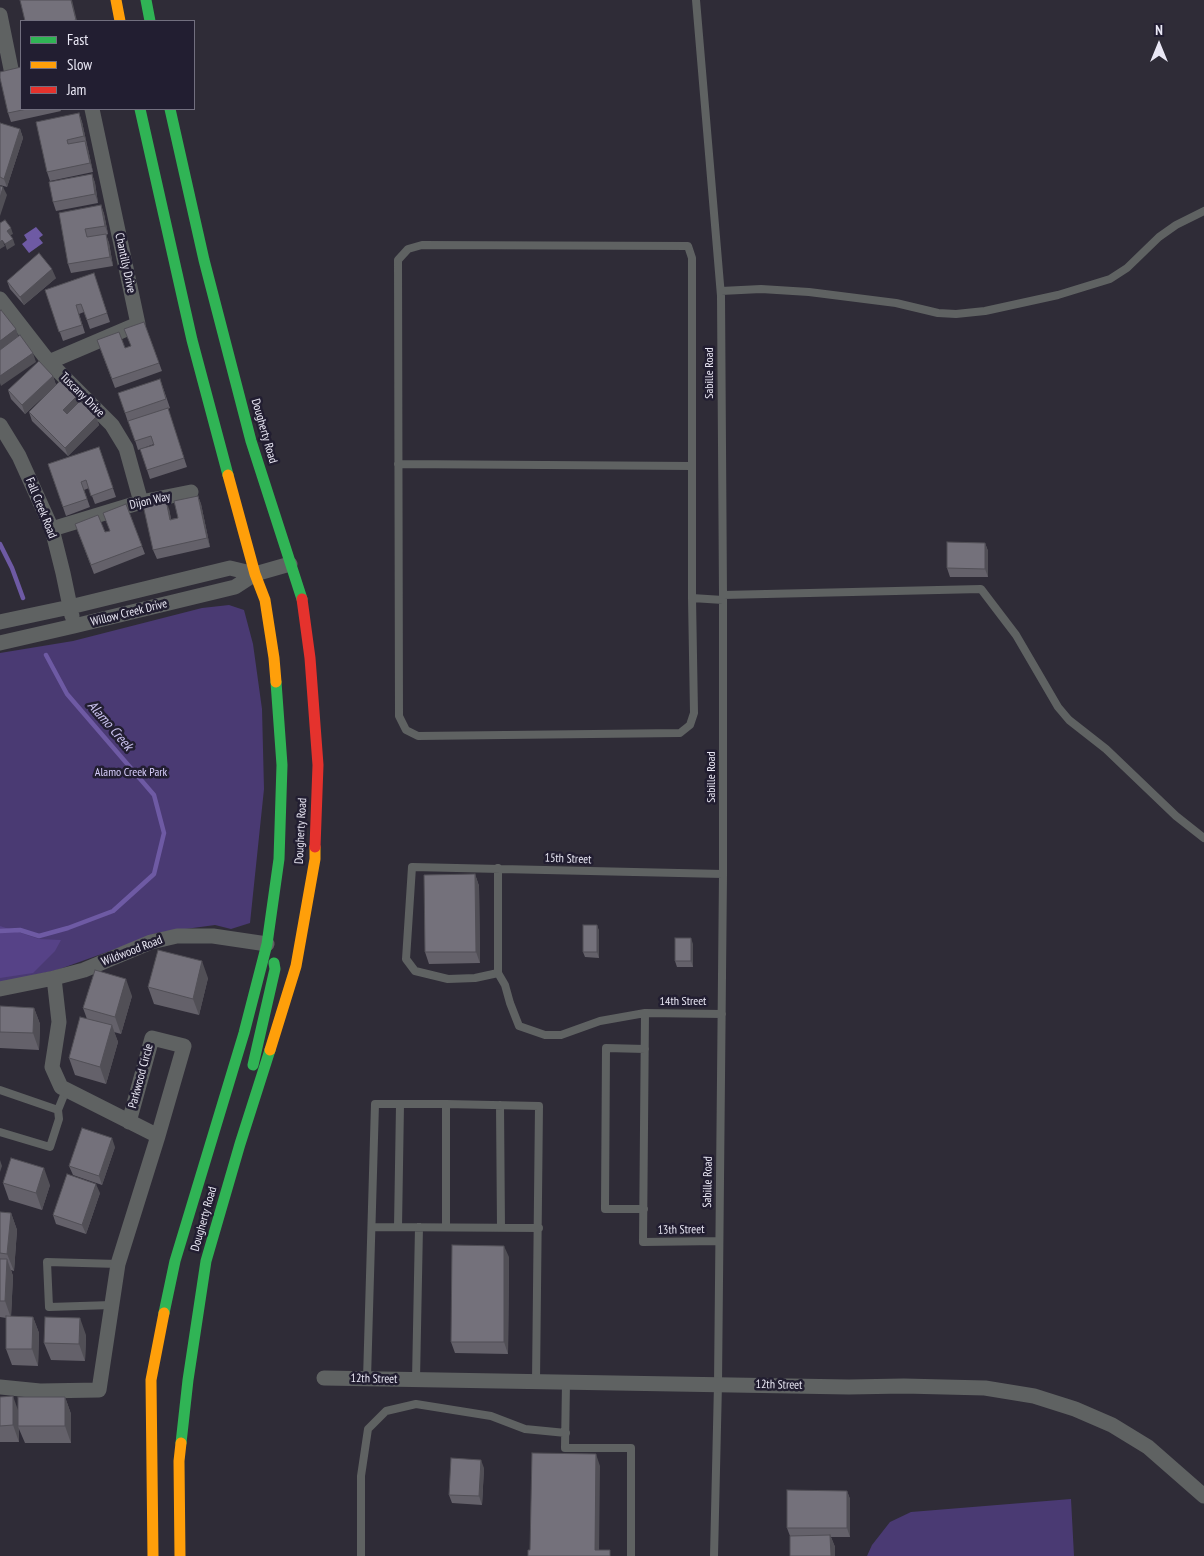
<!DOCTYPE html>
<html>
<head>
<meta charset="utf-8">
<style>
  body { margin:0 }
  #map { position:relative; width:1204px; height:1556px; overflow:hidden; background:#2f2c37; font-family:"PT Sans Narrow",sans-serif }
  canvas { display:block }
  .legend { position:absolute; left:20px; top:20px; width:175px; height:90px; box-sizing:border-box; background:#221e31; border:1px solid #726f7f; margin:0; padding:6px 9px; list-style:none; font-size:15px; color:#eae8f5 }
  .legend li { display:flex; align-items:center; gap:10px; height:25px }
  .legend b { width:25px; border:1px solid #726f7f }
  .north { position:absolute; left:1134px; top:20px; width:50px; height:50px; -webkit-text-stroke:4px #221e31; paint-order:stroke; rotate:0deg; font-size:14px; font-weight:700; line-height:20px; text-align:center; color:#eae8f5 }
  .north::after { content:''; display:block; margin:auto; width:18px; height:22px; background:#eae8f5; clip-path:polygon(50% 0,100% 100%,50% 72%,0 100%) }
</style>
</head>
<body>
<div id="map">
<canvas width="1204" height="1556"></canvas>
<ul class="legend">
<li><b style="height:6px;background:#30b455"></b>Fast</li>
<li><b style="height:6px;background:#ff9f0a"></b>Slow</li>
<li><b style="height:6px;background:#e5322d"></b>Jam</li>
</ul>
<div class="north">N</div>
</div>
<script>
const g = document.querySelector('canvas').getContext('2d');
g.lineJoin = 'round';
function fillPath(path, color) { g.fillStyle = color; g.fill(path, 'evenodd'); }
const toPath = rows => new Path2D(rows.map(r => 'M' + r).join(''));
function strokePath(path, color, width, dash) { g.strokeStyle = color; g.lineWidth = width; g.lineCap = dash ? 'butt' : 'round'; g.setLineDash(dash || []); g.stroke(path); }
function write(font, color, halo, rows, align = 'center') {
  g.font = font + ' "PT Sans Narrow",sans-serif'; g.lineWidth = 5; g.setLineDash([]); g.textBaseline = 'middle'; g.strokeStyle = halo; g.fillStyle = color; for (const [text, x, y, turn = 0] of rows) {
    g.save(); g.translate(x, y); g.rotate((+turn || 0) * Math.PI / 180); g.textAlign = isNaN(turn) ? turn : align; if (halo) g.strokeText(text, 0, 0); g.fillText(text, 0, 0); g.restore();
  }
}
fillPath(toPath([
  [229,605,244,610,253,644,262,709,264,789,250,923,231,929,215,925,156,933,135,942,57,970,0,983,0,653,73,641,202,608],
  [1071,1499,1074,1556,867,1556,872,1545,890,1522,911,1512]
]), '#4a3a73');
fillPath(toPath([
  [0,926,39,939,61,940,55,951,33,973,0,978]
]), '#564287');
fillPath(toPath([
  [36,227,43,235,39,238,43,243,29,253,22,244,27,240,24,235]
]), '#6e5aa4');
strokePath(toPath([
  [0,544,12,568,23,598],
  [0,931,20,930,39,936,68,928,113,911,154,874,164,833,154,795,67,694,46,655]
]), '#6e5aa4', 4.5);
strokePath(toPath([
  [696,0,721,296,723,595,723,874,718,1384,714,1556],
  [721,291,761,289,809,292,896,303,938,313,956,314,985,311,1058,295,1110,279,1127,268,1159,237,1176,225,1204,211],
  [398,464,692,466],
  [723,595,981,589,1016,635,1058,707,1069,720,1106,749,1176,816,1204,838],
  [692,598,694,713,690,725,680,733,418,736,406,730,399,716,398,260,408,249,422,245,688,246,692,258,692,598,723,600],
  [498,868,498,973,505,985,510,1003,519,1026,545,1035,561,1035,600,1021,645,1013,722,1014],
  [498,973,475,978,448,979,415,971,406,959,412,867,723,874],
  [645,1013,643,1242,719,1241],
  [0,1090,58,1110],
  [446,1104,446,1227],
  [500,1105,501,1228],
  [0,1132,50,1147,59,1119,58,1110,66,1090],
  [644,1209,605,1209,606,1048,645,1049],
  [372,1227,539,1228],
  [398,1227,400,1105],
  [112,1305,49,1307,47,1262,118,1264],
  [367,1379,375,1104,446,1104,539,1106,536,1381],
  [416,1380,419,1227],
  [566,1382,565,1448,631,1448,631,1556],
  [361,1556,361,1476,368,1429,386,1411,416,1404,491,1416,525,1429,566,1433]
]), '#5f6262', 8);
strokePath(toPath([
  [0,15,11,69],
  [0,299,49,362,112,425,126,448,141,502],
  [49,362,138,324,92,109],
  [0,425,19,456,52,529,63,573,72,616],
  [52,529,141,502,191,492],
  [0,622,70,607,230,568,255,574],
  [0,643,74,626,235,587,255,574,290,564],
  [0,989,54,978,84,970,151,942,177,936,213,936,267,944],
  [129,1122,152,1038,184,1046,158,1136],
  [324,1378,849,1387,904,1386,985,1388,1034,1396,1075,1409,1112,1425,1148,1447,1204,1496],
  [0,1387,40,1391,99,1390,118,1264,158,1136,61,1087,52,1067,59,1022,54,978]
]), '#5f6262', 15);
strokePath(toPath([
  [146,0,150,21],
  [140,109,192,340,228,475],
  [170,109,204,260,251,441,302,599],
  [253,1065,275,969,274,963],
  [164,1313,175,1261,244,1033,267,944,279,859,282,765,276,682],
  [181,1443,188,1380,206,1261,240,1144,270,1050]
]), '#30b455', 11);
strokePath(toPath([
  [116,0,120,21],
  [228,475,255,574,265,600,274,658,276,682],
  [270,1050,296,966,315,859,315,847],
  [153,1556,151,1380,164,1313],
  [180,1556,179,1461,181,1443]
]), '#ff9f0a', 11);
strokePath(toPath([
  [302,599,310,658,318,765,315,847]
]), '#e5322d', 11);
fillPath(toPath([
  [21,109,60,109,61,111,11,122,8,113],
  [79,113,82,122,93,172,50,181,47,172],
  [0,123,20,129,23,138,7,187,0,185],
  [92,174,95,183,98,203,56,211,53,202],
  [101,205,104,214,108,234,106,235,109,243,113,266,71,273,68,264,59,213],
  [94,273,110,322,90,329,84,312,79,314,85,333,63,341,45,290],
  [56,278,24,305,10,289,7,281],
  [144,322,162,371,115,388,97,340,125,348,131,346],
  [53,376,56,385,25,414,11,399,8,390],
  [160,379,170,408,168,409,187,467,150,479,147,470,154,444,138,450,129,421,128,422,125,413],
  [29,412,96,417,99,425,68,456,32,421],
  [99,447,116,497,95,504,89,488,84,490,90,507,66,516,48,464],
  [198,496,201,504,210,547,157,559,153,550,169,509,171,519,178,518],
  [126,504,145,554,94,574,75,524,105,532,110,531],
  [985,543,988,551,988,577,950,577,947,568],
  [475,874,479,886,480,963,429,964,425,952],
  [597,925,599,931,599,958,585,957,583,952],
  [693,944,693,967,677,967,675,961],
  [208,978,199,1015,154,1004,148,987],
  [132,996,121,1034,114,1032,118,1042,106,1084,75,1075,69,1058,87,1019,83,1008],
  [0,1006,34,1008,40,1024,39,1050,0,1048],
  [115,1147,102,1185,73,1175,69,1166],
  [3,1183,50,1185,42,1210,9,1200],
  [100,1193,86,1234,56,1224,53,1215],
  [0,1212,11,1213,17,1230,14,1271,11,1270,13,1276,11,1316,33,1317,39,1333,38,1366,12,1365,6,1349,6,1318,0,1317],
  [509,1257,508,1354,455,1353,451,1342],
  [86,1335,85,1361,51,1360,44,1343],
  [0,1397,18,1411,65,1397,71,1414,71,1443,25,1443,19,1429,19,1442,0,1442],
  [484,1468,482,1505,452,1503,449,1495],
  [847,1491,850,1499,850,1537,831,1537,835,1547,835,1556,790,1556,790,1536,787,1528]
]), '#64616a');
fillPath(toPath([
  [71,0,72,0,77,21,76,21],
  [79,113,82,122,87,145,84,136],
  [20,129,23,138,7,187,4,179],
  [85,141,88,149,93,172,90,163],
  [92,174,95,183,98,203,95,194],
  [3,187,7,195,0,216,0,198],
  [101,205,104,214,108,234,105,226],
  [11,228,13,234,9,236,7,231],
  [106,234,109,243,113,266,110,257],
  [13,239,15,245,7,250,5,244],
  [2,240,5,246,0,249,0,242],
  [52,269,56,278,24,305,20,297],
  [16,329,19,338,0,352,0,341],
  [33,353,36,362,1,386,0,383,0,376],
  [53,376,56,385,25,414,22,405],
  [76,397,79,406,66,419,63,410],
  [96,417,99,425,68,456,65,448],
  [198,496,201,504,210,547,207,538],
  [166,500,169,509,173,528,170,520],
  [985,543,988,551,988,577,985,569],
  [475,874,479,886,480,963,476,952],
  [597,925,599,931,599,958,597,952],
  [691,938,693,944,693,967,691,961],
  [202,961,208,978,199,1015,193,999],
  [126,979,132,996,121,1034,115,1017],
  [34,1008,40,1024,39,1050,33,1033],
  [112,1025,118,1042,106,1084,100,1067],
  [112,1138,115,1147,102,1185,99,1176],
  [0,1160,2,1166,0,1172],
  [44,1168,50,1185,42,1210,36,1193],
  [96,1184,100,1193,86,1234,82,1225],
  [11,1213,17,1230,14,1271,7,1254],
  [504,1246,509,1257,508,1354,504,1342],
  [7,1259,13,1276,11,1318,5,1301],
  [33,1317,39,1333,38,1366,32,1349],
  [80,1318,86,1335,85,1361,79,1344],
  [13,1396,19,1413,18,1426,19,1429,19,1442,13,1425],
  [65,1397,71,1414,71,1443,65,1426],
  [596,1454,600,1466,599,1556,595,1550],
  [481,1460,484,1468,482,1505,479,1496],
  [847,1491,850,1499,850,1537,847,1528],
  [830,1535,835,1547,835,1556,831,1556]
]), '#514f56');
const building = toPath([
  [20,0,71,0,76,20,71,21,25,21,20,0],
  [21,67,21,109,27,109,8,113,0,78,0,72,21,67],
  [79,113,84,136,67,140,68,144,85,141,90,163,47,172,36,122,79,113],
  [0,123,20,129,4,179,0,177,0,123],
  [92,174,95,194,53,202,49,182,92,174],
  [0,186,3,187,0,198,0,186],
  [101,205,105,226,85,229,87,237,106,234,110,257,68,264,59,213,101,205],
  [5,220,11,228,7,231,13,239,5,244,2,240,0,242,0,223,5,220],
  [39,253,52,269,20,297,7,281,39,253],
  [94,273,107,313,87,320,81,304,76,305,82,325,59,332,45,290,94,273],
  [1,310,16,329,0,341,0,311,1,310],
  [144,322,159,363,112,379,97,340,119,332,125,348,131,346,124,329,144,322],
  [20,335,33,353,0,376,0,350,20,335],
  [39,361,53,376,22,405,8,390,39,361],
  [160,379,166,399,125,413,118,393,160,379],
  [60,381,76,397,63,410,67,414,80,401,96,417,65,448,29,412,60,381],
  [168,408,184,458,147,470,140,449,154,445,151,436,135,441,128,421,168,408],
  [99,447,113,488,91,496,86,480,81,482,87,499,63,507,48,464,99,447],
  [198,496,207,538,153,550,143,505,166,500,170,520,178,518,174,501,198,496],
  [126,504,142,546,91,565,75,524,98,515,105,532,110,531,103,513,126,504],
  [947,542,985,543,985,569,947,568,947,542],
  [475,874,476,952,425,952,424,875,475,874],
  [583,925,597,925,597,952,583,952,583,925],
  [675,938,691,938,691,961,675,961,675,938],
  [158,950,202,961,193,999,148,987,158,950],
  [95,970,126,979,115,1017,83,1008,95,970],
  [0,1006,34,1008,33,1033,0,1032,0,1006],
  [80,1017,112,1025,100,1067,69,1058,80,1017],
  [82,1128,112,1138,99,1176,69,1166,82,1128],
  [11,1158,44,1168,36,1193,3,1183,11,1158],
  [67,1174,96,1184,82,1225,53,1215,67,1174],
  [0,1212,11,1213,7,1254,0,1253,0,1212],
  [452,1245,504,1246,504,1342,451,1342,452,1245],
  [0,1259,7,1259,5,1301,0,1301,0,1259],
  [6,1316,33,1317,32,1349,6,1349,6,1316],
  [45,1317,80,1318,79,1344,44,1343,45,1317],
  [13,1396,13,1425,0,1426,0,1397,13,1396],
  [18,1397,65,1397,65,1426,18,1426,18,1397],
  [532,1453,596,1454,595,1550,610,1550,610,1556,528,1556,528,1550,530,1550,532,1453],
  [451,1458,481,1460,479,1496,449,1495,451,1458],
  [787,1490,847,1491,847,1528,787,1528,787,1490],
  [830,1535,831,1556,790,1556,790,1536,830,1535]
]);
fillPath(building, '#74717b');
strokePath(building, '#514f56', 1);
write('12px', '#eae8f5', '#221e31', [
  ["Chantilly Drive",125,263,78],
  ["Sabille Road",710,373,-90],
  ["Tuscany Drive",82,395,45],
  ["Dougherty Road",264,431,74],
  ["Dijon Way",150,501,-13],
  ["Fall Creek Road",41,508,68],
  ["Willow Creek Drive",129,613,-14],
  ["Sabille Road",712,777,-90],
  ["Dougherty Road",301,831,-87],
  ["15th Street",568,859,2],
  ["Wildwood Road",132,951,-21],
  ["14th Street",683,1002],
  ["Parkwood Circle",141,1076,-75],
  ["Sabille Road",708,1182,-89],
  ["Dougherty Road",204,1219,-74],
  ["13th Street",681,1230,-1],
  ["12th Street",374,1379,1],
  ["12th Street",779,1385,1]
]);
write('12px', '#d8cffc', '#221e31', [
  ["Alamo Creek Park",131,773]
]);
write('italic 14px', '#cac2ee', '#221e31', [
  ["Alamo Creek",110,726,49]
]);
</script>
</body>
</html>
